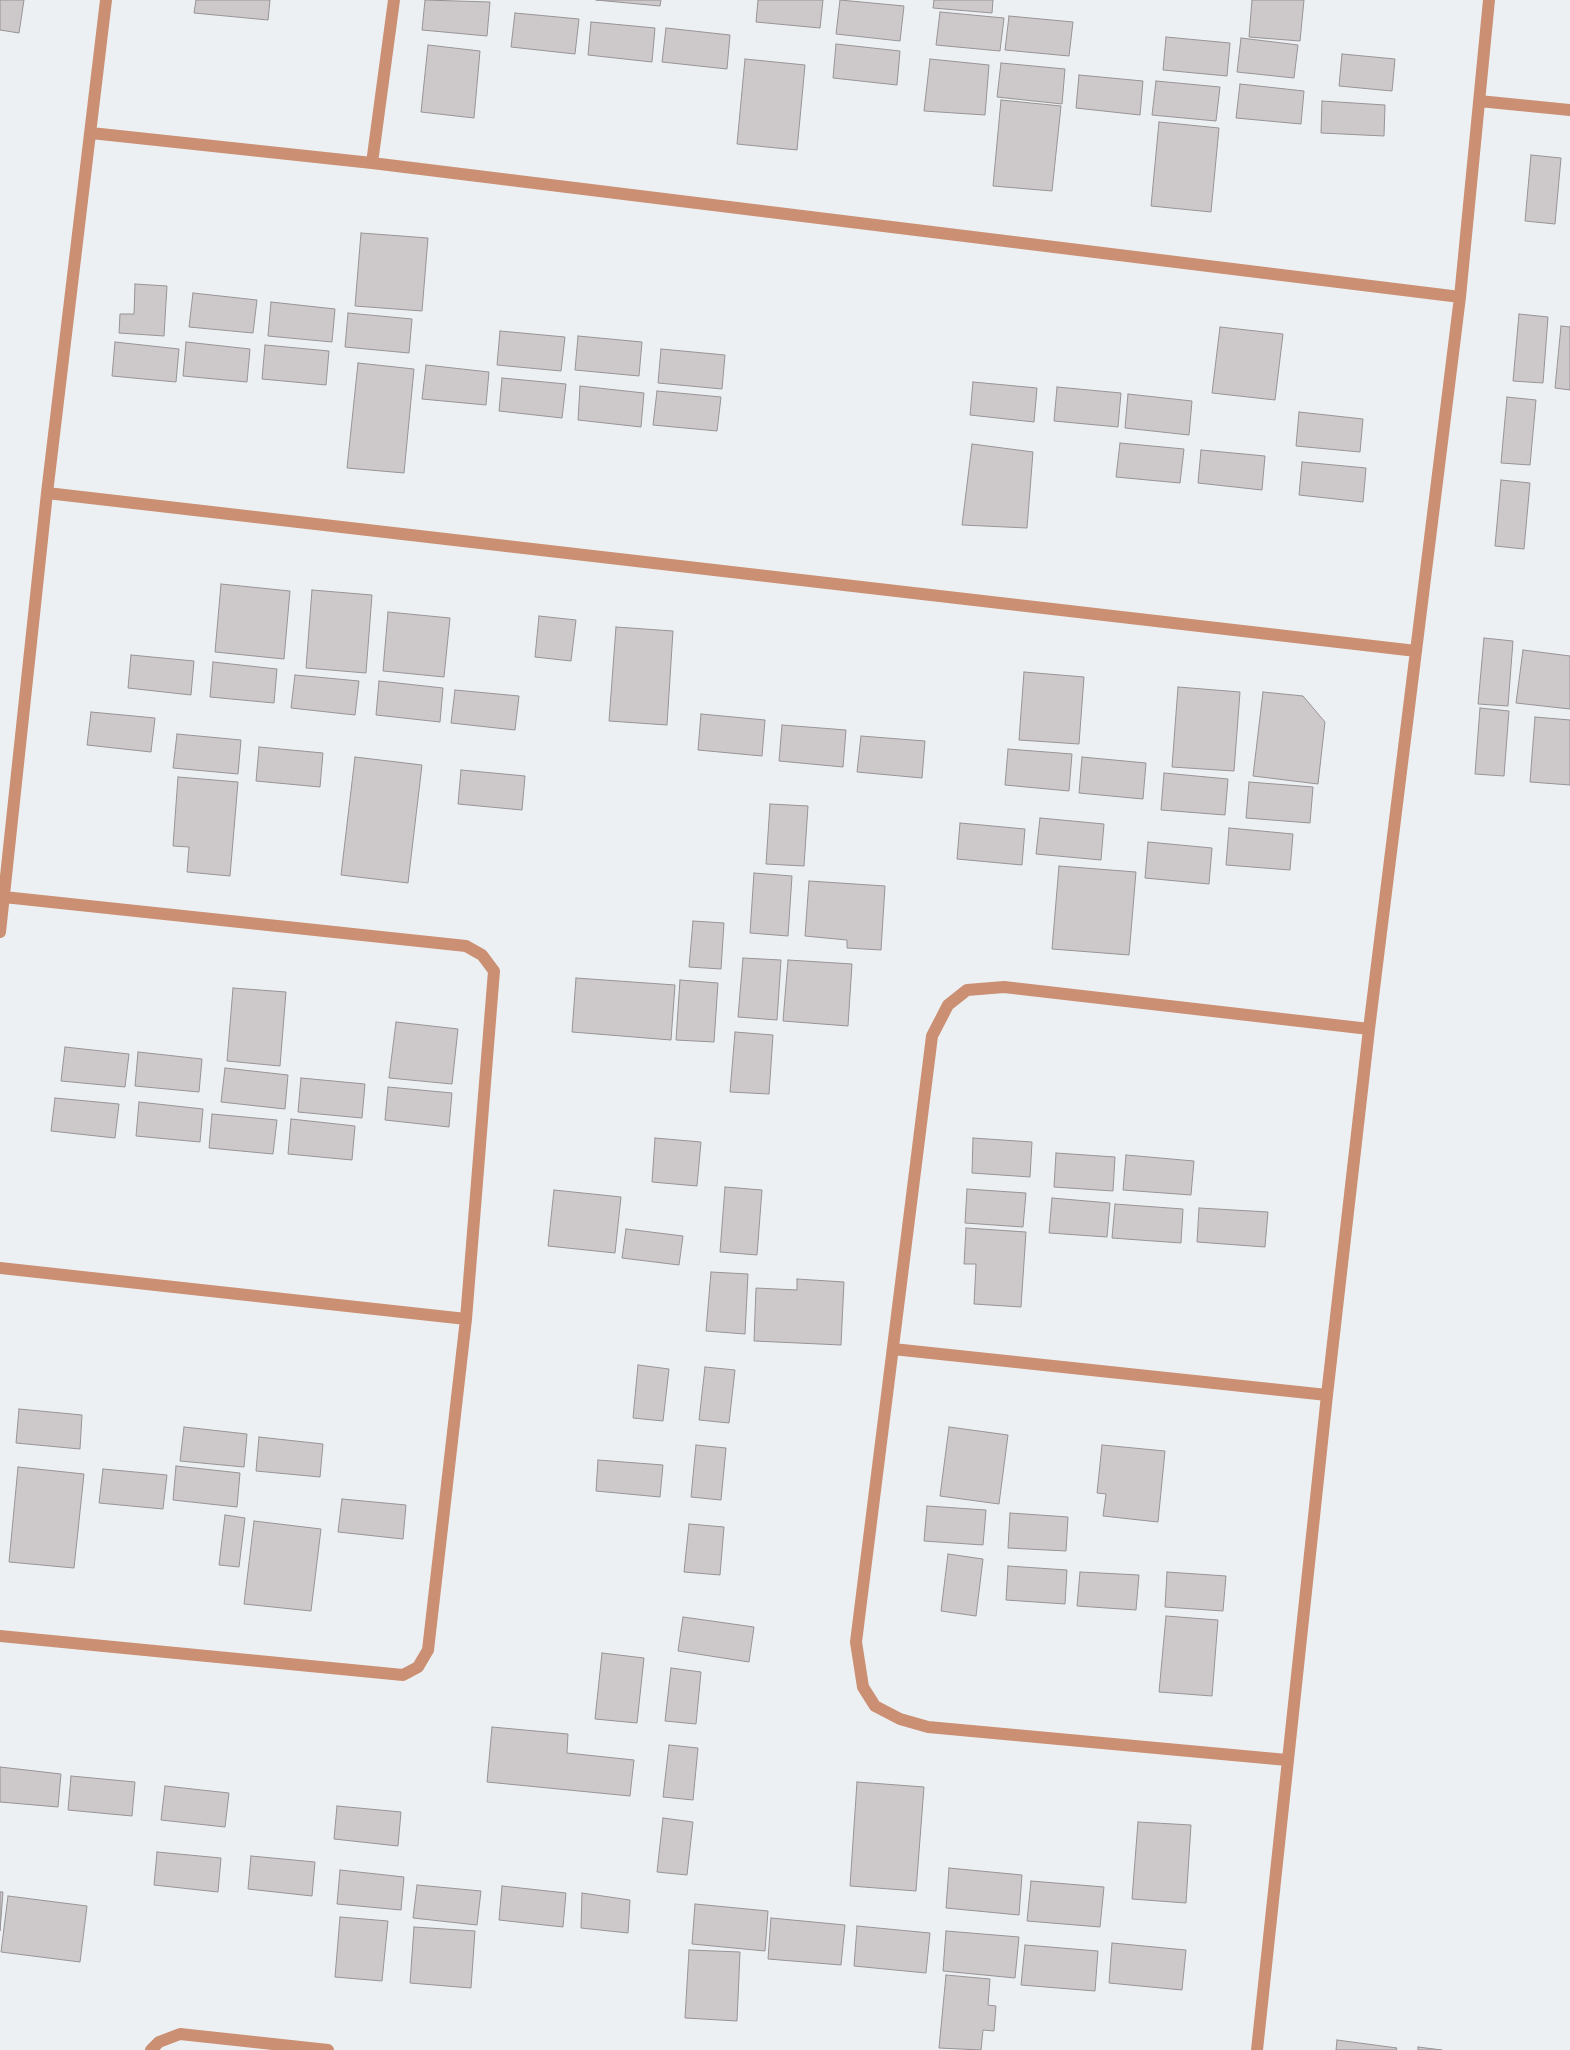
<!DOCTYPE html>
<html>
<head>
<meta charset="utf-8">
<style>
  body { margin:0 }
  canvas { display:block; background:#ecf0f3 }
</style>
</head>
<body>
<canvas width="1570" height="2050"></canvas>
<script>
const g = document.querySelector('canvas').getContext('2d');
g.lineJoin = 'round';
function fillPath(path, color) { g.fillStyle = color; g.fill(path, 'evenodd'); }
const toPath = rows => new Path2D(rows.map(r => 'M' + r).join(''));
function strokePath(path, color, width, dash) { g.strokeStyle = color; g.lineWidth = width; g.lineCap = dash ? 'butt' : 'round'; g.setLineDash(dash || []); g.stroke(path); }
const building = toPath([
  [0,0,24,0,19,33,0,30,0,0],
  [196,0,270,0,268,20,194,13,196,0],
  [425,0,490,2,487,36,422,30,425,0],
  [596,0,661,0,660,6,596,0],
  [758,0,823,0,820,28,756,22,758,0],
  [840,0,904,6,900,41,836,34,840,0],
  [934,0,993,0,992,13,933,8,934,0],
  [1252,0,1304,0,1300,41,1249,37,1252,0],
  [940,12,1004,18,1000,51,936,45,940,12],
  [515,13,579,19,575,54,511,47,515,13],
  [1009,16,1073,22,1069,56,1005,50,1009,16],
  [591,22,655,28,652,62,588,55,591,22],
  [666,28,730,35,727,69,662,62,666,28],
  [1166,37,1230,43,1227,76,1163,70,1166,37],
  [1241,38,1298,45,1294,78,1237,72,1241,38],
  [836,44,900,51,897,85,833,78,836,44],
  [428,45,480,51,474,118,421,112,428,45],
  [1342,54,1395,59,1392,91,1339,86,1342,54],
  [745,59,805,65,797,150,737,144,745,59],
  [930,59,989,65,985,115,924,111,930,59],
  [1001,63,1065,69,1062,104,997,97,1001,63],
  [1079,75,1143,81,1140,115,1076,108,1079,75],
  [1156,81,1220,87,1216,121,1152,115,1156,81],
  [1240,84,1304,91,1301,124,1236,118,1240,84],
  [1001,100,1061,106,1052,191,993,186,1001,100],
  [1322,101,1385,105,1384,136,1321,133,1322,101],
  [1159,122,1219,128,1211,212,1151,206,1159,122],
  [1531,155,1561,158,1555,224,1525,221,1531,155],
  [361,233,428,238,422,311,355,306,361,233],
  [135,284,167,286,164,336,119,333,120,314,134,314,135,284],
  [193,293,257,300,253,333,189,327,193,293],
  [271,302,335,309,332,342,268,336,271,302],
  [348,313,412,319,409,353,345,347,348,313],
  [1519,314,1548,317,1543,383,1513,381,1519,314],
  [1561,326,1570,327,1570,390,1555,388,1561,326],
  [1220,327,1283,334,1275,400,1212,393,1220,327],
  [500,331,565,337,561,371,497,365,500,331],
  [578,336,642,342,639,376,575,370,578,336],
  [115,342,179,349,176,382,112,376,115,342],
  [186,342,250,349,247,382,183,376,186,342],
  [265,345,329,351,326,385,262,379,265,345],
  [661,349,725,355,722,389,658,383,661,349],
  [358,363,414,369,404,473,347,468,358,363],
  [426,365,489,372,486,405,422,399,426,365],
  [502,378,566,384,562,418,499,411,502,378],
  [973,382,1037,388,1034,422,970,415,973,382],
  [580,386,644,393,641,427,578,420,580,386],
  [1057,387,1121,393,1118,427,1054,421,1057,387],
  [657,391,721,397,717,431,653,425,657,391],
  [1128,394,1192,401,1189,435,1125,428,1128,394],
  [1507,397,1536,400,1530,465,1501,463,1507,397],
  [1299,412,1363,419,1360,452,1296,446,1299,412],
  [1120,443,1184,449,1180,483,1116,477,1120,443],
  [972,444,1033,452,1027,528,962,525,972,444],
  [1201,450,1265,456,1262,490,1198,483,1201,450],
  [1302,462,1366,468,1363,502,1299,495,1302,462],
  [1501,480,1530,483,1524,549,1495,546,1501,480],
  [221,584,290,591,284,659,215,652,221,584],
  [312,590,372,595,366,673,306,668,312,590],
  [388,612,450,618,444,677,383,671,388,612],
  [539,616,576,620,571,661,535,657,539,616],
  [616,627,673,631,667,725,609,721,616,627],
  [1484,638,1513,641,1508,706,1478,704,1484,638],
  [1523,650,1570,656,1570,709,1516,703,1523,650],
  [131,655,194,661,191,695,128,688,131,655],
  [213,662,277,669,274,703,210,697,213,662],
  [1024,672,1084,677,1079,744,1019,740,1024,672],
  [295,675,359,681,355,715,291,708,295,675],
  [379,681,443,688,440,722,376,715,379,681],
  [1178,687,1240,692,1234,771,1172,767,1178,687],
  [455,690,519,696,515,730,451,723,455,690],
  [1263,692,1303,696,1325,722,1318,784,1253,776,1263,692],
  [1480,708,1509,711,1504,776,1475,774,1480,708],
  [91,712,155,718,151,752,87,745,91,712],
  [701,714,765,720,762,756,698,750,701,714],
  [1535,717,1570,720,1570,785,1530,782,1535,717],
  [782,725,846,730,843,767,779,761,782,725],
  [177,734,241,740,238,774,173,768,177,734],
  [861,736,925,741,922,778,857,772,861,736],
  [259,747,323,753,320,787,256,781,259,747],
  [1008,749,1072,754,1069,791,1005,785,1008,749],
  [355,757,422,765,408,883,341,875,355,757],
  [1082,757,1146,763,1143,799,1079,793,1082,757],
  [461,770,525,776,522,810,458,804,461,770],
  [1164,773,1228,779,1225,815,1161,810,1164,773],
  [178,777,238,782,230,876,187,872,189,847,173,846,178,777],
  [1249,782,1313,787,1310,823,1246,818,1249,782],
  [770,804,808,806,804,866,766,864,770,804],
  [1040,818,1104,824,1101,860,1036,854,1040,818],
  [960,823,1025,829,1022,865,957,859,960,823],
  [1229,828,1293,834,1290,870,1226,865,1229,828],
  [1148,842,1212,848,1209,884,1145,878,1148,842],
  [1059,866,1136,872,1129,955,1052,949,1059,866],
  [754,873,792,876,788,936,750,933,754,873],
  [809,881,885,886,881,950,847,948,847,940,805,936,809,881],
  [693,921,724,923,721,969,689,967,693,921],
  [743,958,781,960,777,1020,738,1017,743,958],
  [788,960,852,964,848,1026,783,1021,788,960],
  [576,978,675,985,671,1040,572,1032,576,978],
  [680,980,718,983,714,1042,676,1040,680,980],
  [233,988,286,992,280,1066,227,1061,233,988],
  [396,1022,458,1029,452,1084,389,1078,396,1022],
  [735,1032,773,1035,769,1094,730,1092,735,1032],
  [65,1047,129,1054,125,1087,61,1081,65,1047],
  [138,1052,202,1059,199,1092,135,1086,138,1052],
  [225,1068,288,1075,285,1109,221,1102,225,1068],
  [301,1078,365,1084,362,1118,298,1112,301,1078],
  [388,1087,452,1093,449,1127,385,1120,388,1087],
  [55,1098,119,1104,115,1138,51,1131,55,1098],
  [139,1102,203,1109,200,1142,136,1136,139,1102],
  [212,1114,277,1120,273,1154,209,1148,212,1114],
  [291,1119,355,1126,352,1160,288,1154,291,1119],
  [655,1138,701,1142,697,1186,652,1182,655,1138],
  [973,1138,1032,1142,1030,1177,972,1173,973,1138],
  [1056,1153,1115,1157,1113,1191,1054,1187,1056,1153],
  [1126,1155,1194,1161,1191,1195,1123,1190,1126,1155],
  [725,1187,762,1190,757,1255,720,1252,725,1187],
  [967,1189,1026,1193,1023,1227,965,1223,967,1189],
  [554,1190,621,1197,615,1253,548,1246,554,1190],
  [1052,1198,1110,1203,1107,1237,1049,1233,1052,1198],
  [1115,1204,1183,1209,1181,1243,1112,1238,1115,1204],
  [1199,1208,1268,1212,1265,1247,1197,1242,1199,1208],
  [966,1228,1026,1232,1021,1307,974,1304,976,1264,964,1264,966,1228],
  [626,1229,683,1236,679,1265,622,1258,626,1229],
  [711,1272,748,1274,745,1334,706,1331,711,1272],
  [797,1279,844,1282,841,1345,754,1341,756,1288,797,1290,797,1279],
  [638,1365,669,1369,663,1421,633,1418,638,1365],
  [705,1367,735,1370,729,1423,699,1420,705,1367],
  [19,1409,82,1415,80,1449,16,1443,19,1409],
  [184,1427,247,1434,244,1467,180,1461,184,1427],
  [949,1427,1008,1435,999,1504,940,1496,949,1427],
  [259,1437,323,1444,320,1477,256,1471,259,1437],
  [696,1445,726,1448,721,1500,691,1497,696,1445],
  [1102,1445,1165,1451,1158,1522,1103,1516,1106,1494,1097,1493,1102,1445],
  [598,1460,663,1465,660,1497,596,1491,598,1460],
  [176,1466,240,1473,237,1507,173,1500,176,1466],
  [18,1467,84,1474,74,1568,9,1562,18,1467],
  [103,1469,167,1475,163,1509,99,1503,103,1469],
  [342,1499,406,1505,403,1539,338,1532,342,1499],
  [927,1506,986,1510,983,1545,924,1541,927,1506],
  [1010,1513,1068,1517,1066,1551,1008,1548,1010,1513],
  [225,1515,245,1518,239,1567,219,1565,225,1515],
  [254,1521,321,1529,311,1611,244,1604,254,1521],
  [689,1524,724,1527,720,1575,684,1572,689,1524],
  [948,1554,983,1559,976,1616,941,1611,948,1554],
  [1008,1566,1067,1570,1065,1604,1006,1600,1008,1566],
  [1080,1572,1139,1575,1136,1610,1077,1606,1080,1572],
  [1167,1572,1226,1576,1223,1611,1165,1607,1167,1572],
  [1166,1616,1218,1620,1212,1696,1159,1692,1166,1616],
  [683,1617,754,1627,749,1662,678,1651,683,1617],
  [602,1653,644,1658,637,1723,595,1719,602,1653],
  [671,1668,701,1672,696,1724,665,1721,671,1668],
  [492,1727,568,1734,567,1753,634,1760,630,1796,487,1782,492,1727],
  [669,1745,698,1748,693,1800,663,1797,669,1745],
  [0,1767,61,1774,58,1807,0,1802,0,1767],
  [71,1776,135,1782,132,1816,68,1810,71,1776],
  [857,1782,924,1787,916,1891,850,1886,857,1782],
  [165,1786,229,1793,225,1827,161,1820,165,1786],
  [337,1806,401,1812,398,1846,334,1839,337,1806],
  [663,1818,693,1822,687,1875,657,1872,663,1818],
  [1138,1822,1191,1825,1186,1903,1132,1899,1138,1822],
  [157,1852,221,1858,218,1892,154,1885,157,1852],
  [251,1856,315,1862,312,1896,248,1889,251,1856],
  [949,1868,1022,1875,1019,1915,946,1908,949,1868],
  [340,1870,404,1877,401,1910,337,1904,340,1870],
  [1031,1881,1104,1887,1100,1927,1027,1921,1031,1881],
  [417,1885,481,1891,477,1925,413,1918,417,1885],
  [502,1886,566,1893,563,1927,499,1920,502,1886],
  [0,1892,3,1892,0,1931,0,1892],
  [582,1893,630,1900,628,1933,581,1928,582,1893],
  [8,1896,87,1906,80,1962,1,1952,8,1896],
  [695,1904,768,1911,765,1951,692,1944,695,1904],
  [340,1917,388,1921,382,1981,335,1977,340,1917],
  [771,1918,845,1925,841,1965,768,1959,771,1918],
  [857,1926,930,1933,926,1973,854,1966,857,1926],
  [414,1927,475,1931,471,1988,410,1983,414,1927],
  [946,1931,1019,1937,1015,1978,943,1971,946,1931],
  [1112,1943,1186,1950,1182,1990,1109,1983,1112,1943],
  [1025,1945,1098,1951,1095,1991,1021,1985,1025,1945],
  [689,1950,740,1952,737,2021,685,2018,689,1950],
  [946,1975,990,1979,988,2005,996,2006,994,2031,983,2030,981,2050,939,2048,946,1975],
  [1337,2040,1397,2048,1396,2050,1336,2050,1337,2040],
  [1418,2047,1442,2050,1418,2050,1418,2047]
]);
fillPath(building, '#cdc9cb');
strokePath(building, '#989496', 1);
strokePath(toPath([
  [1479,101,1570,110],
  [91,133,372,163,1460,297],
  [372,163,394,0],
  [47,493,1416,651],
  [0,932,47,493,106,0],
  [0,1268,466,1319],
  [893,1349,1327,1395],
  [0,1636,403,1675,418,1667,428,1650,466,1319,494,971,482,955,466,946,4,897],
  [1287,1760,928,1727,900,1719,875,1706,863,1687,856,1642,932,1036,948,1005,967,990,1004,987,1369,1029],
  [151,2050,159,2042,180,2034,328,2050],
  [1257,2050,1327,1395,1369,1029,1460,297,1489,0]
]), '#cb9074', 12);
</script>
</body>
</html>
